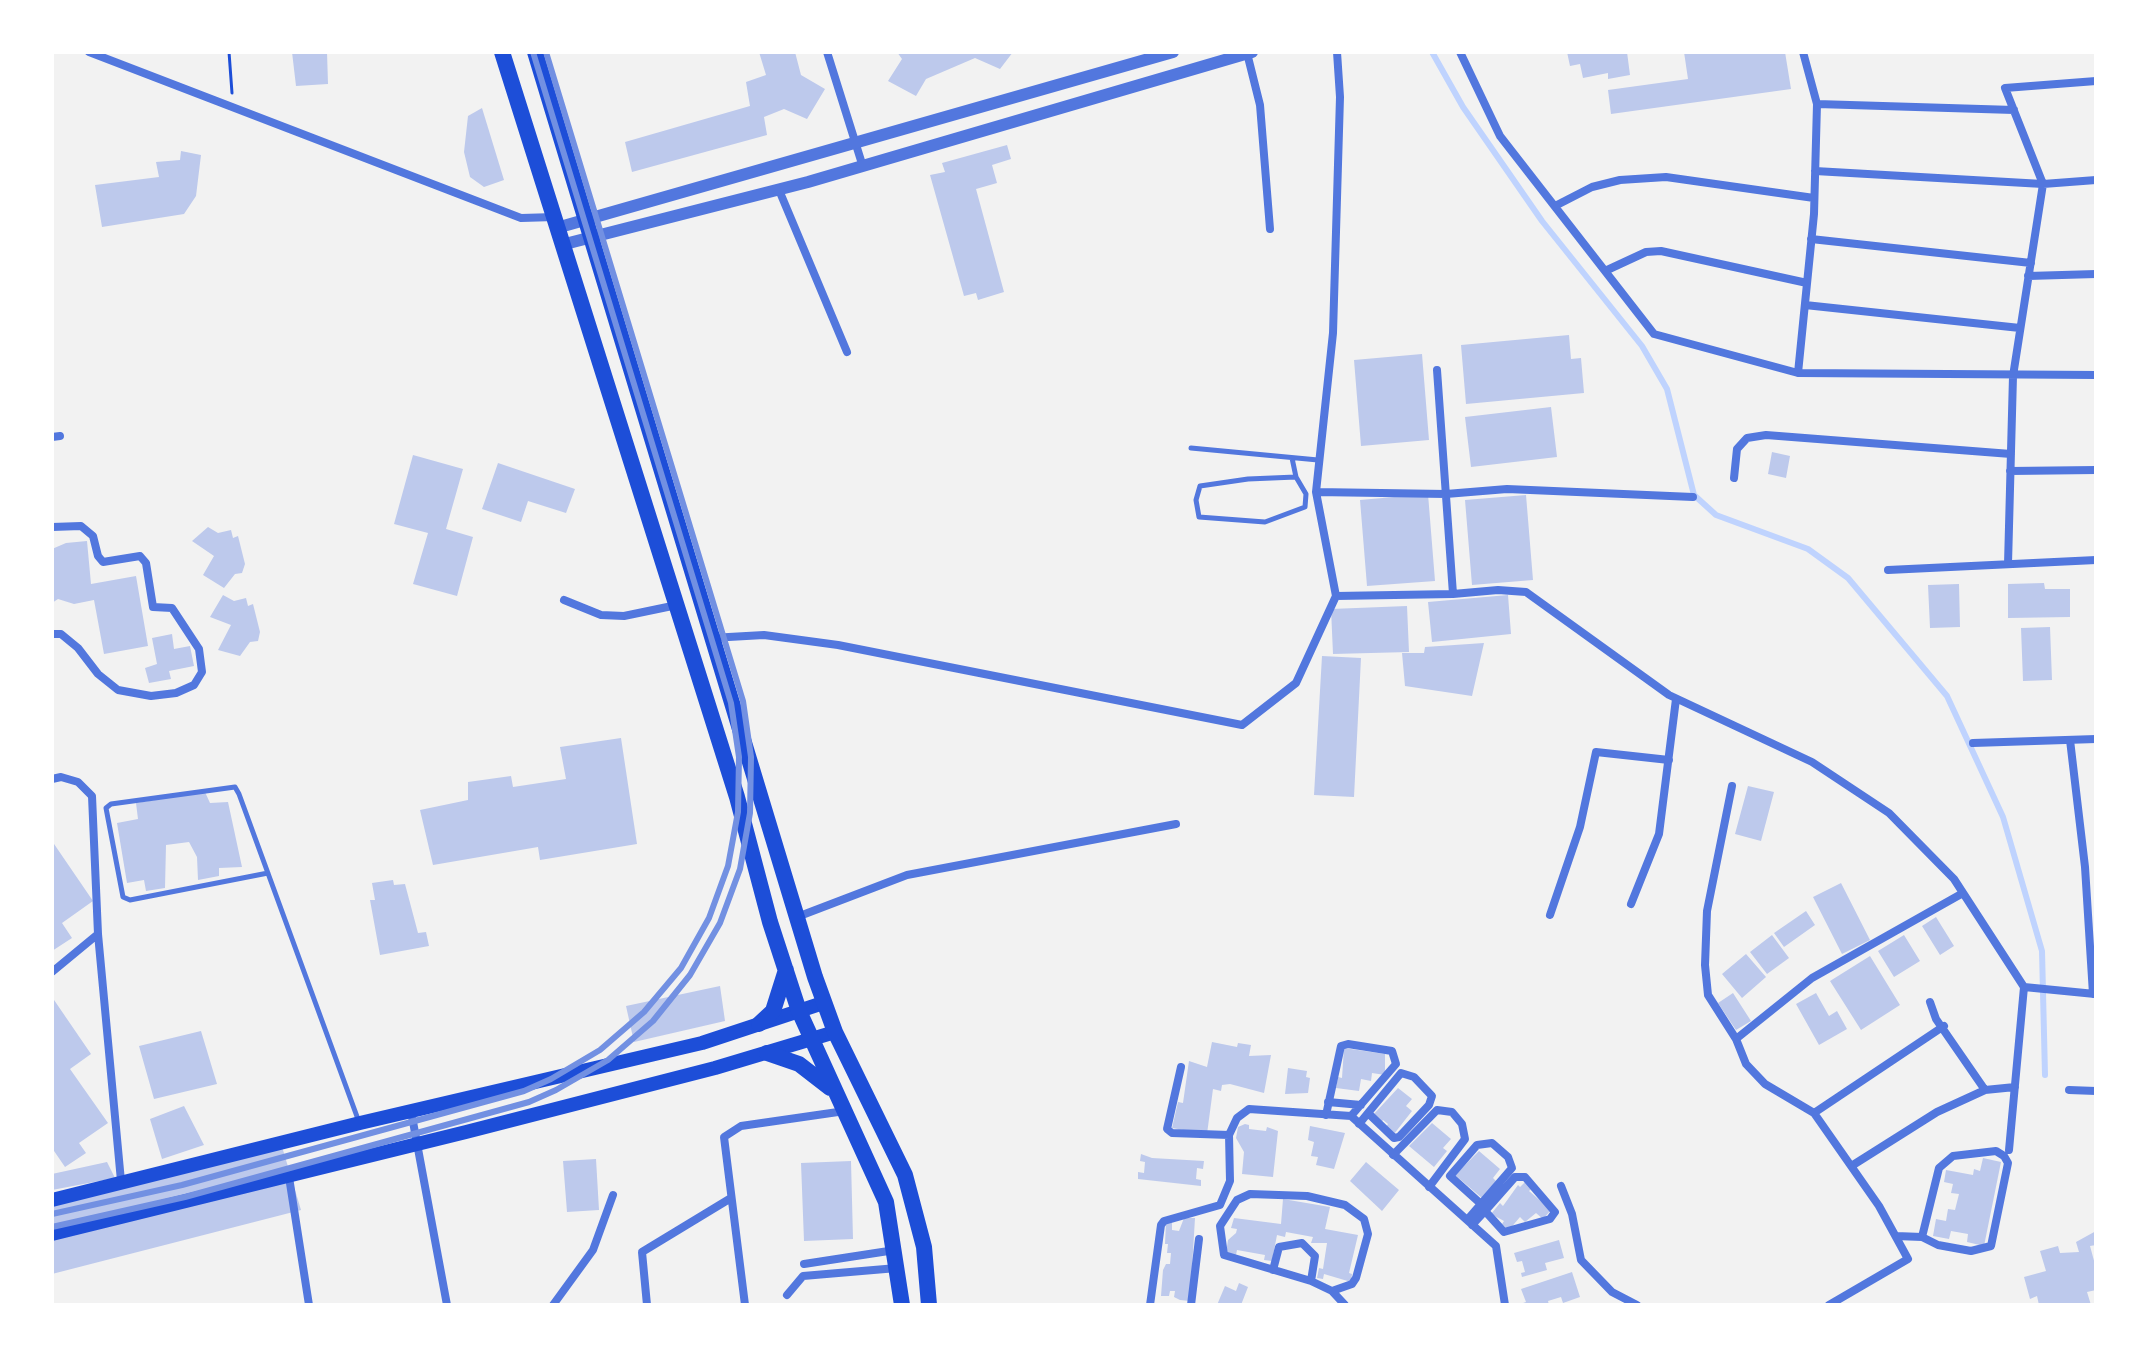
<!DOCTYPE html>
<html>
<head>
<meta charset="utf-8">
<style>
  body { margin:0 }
  #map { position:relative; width:2148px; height:1357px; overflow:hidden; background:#f2f2f2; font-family:"Golos Text",sans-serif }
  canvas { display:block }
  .frame { position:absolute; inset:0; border:54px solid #fff; pointer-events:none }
</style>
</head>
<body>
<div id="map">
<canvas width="2148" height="1357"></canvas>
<div class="frame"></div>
</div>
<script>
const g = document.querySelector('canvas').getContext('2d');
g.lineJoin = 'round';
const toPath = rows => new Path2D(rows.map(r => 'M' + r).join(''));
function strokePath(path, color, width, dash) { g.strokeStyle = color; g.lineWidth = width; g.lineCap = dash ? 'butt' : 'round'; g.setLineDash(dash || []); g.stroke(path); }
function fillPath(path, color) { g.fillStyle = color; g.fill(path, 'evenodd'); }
strokePath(toPath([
  [1432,52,1463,107,1542,221,1642,346,1667,389,1694,495,1716,515,1808,549,1848,578,1947,696,2003,817,2042,951,2045,1075]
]), '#bfd3fe', 6);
fillPath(toPath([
  [292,52,327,52,328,84,296,86],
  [759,52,795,52,801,75,825,89,807,119,784,109,764,117,767,135,632,172,625,142,750,106,746,82,766,75],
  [897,52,1013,52,1000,69,975,58,926,79,916,96,888,81,902,59],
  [1567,52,1627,52,1630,75,1608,79,1608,73,1583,78,1580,64,1570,66],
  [1684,52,1785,52,1791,89,1611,114,1608,90,1688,79],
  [482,108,504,180,484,187,470,177,464,152,468,116],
  [1007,145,1011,159,992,165,997,183,976,189,1004,292,978,300,976,293,964,296,930,175,945,172,942,163],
  [181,151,201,155,196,196,184,214,102,227,95,185,159,177,156,162,180,160],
  [1569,335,1571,359,1581,358,1584,393,1466,404,1461,345],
  [1422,354,1429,440,1361,446,1354,360],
  [1551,407,1557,457,1471,467,1465,417],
  [1772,452,1790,456,1786,478,1768,474],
  [413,455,463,469,446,529,473,537,457,596,413,584,428,533,394,524],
  [498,463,575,489,566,513,528,501,521,522,482,509],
  [1428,494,1435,581,1367,586,1360,500],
  [1526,495,1533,580,1472,585,1465,500],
  [208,527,218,533,231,530,233,538,238,536,245,564,242,573,235,574,224,588,203,575,214,556,192,541],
  [87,541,91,584,136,576,148,646,104,654,94,600,74,604,58,599,52,603,52,549,66,543],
  [2044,583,2045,589,2070,589,2070,617,2008,618,2008,584],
  [1959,584,1960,627,1930,628,1928,585],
  [223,595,234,601,246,598,248,606,253,604,260,632,258,641,250,642,240,656,218,650,231,625,210,617],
  [1508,595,1511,634,1432,642,1428,602],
  [1407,606,1409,652,1333,654,1331,609],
  [2050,627,2052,680,2023,681,2021,628],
  [172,634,174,649,190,646,194,666,169,671,171,679,149,683,145,668,157,664,152,638],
  [1484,643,1472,696,1405,686,1402,653,1424,653,1425,647],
  [1322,656,1361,658,1354,797,1314,795],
  [621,738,637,844,540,860,538,847,433,865,420,810,468,800,468,782,511,776,513,787,566,779,560,747],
  [1748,786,1774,792,1761,841,1735,834],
  [205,792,210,803,228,802,242,867,219,868,219,876,198,880,197,857,189,842,166,845,165,888,146,891,144,880,127,883,117,823,138,819,136,803],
  [52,841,93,901,62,923,72,938,52,951],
  [393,880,394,885,405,884,418,933,426,932,429,946,380,955,370,900,375,900,372,883],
  [1841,883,1870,940,1842,954,1813,897],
  [1806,911,1815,925,1784,947,1774,933],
  [1936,917,1954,946,1940,955,1922,926],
  [1772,935,1789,958,1767,974,1750,952],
  [1904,935,1920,961,1894,977,1878,951],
  [1746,954,1766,977,1742,998,1722,974],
  [1870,956,1900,1005,1861,1030,1830,981],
  [720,986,725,1021,634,1042,626,1006],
  [1733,993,1751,1021,1736,1030,1718,1003],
  [1816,993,1829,1016,1837,1011,1847,1029,1819,1045,1796,1004],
  [52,997,91,1054,70,1069,108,1123,79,1143,86,1153,65,1167,52,1148],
  [201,1031,217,1084,154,1099,139,1046],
  [1212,1042,1237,1047,1238,1043,1251,1045,1249,1056,1271,1055,1264,1093,1230,1084,1222,1085,1221,1091,1213,1089,1207,1134,1172,1128,1178,1102,1183,1103,1189,1061,1207,1067],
  [1344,1048,1385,1054,1385,1075,1372,1073,1371,1081,1361,1079,1359,1091,1336,1088,1338,1077,1342,1078],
  [1288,1068,1307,1071,1306,1077,1310,1078,1308,1093,1285,1094],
  [1398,1088,1412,1099,1406,1106,1412,1111,1394,1134,1386,1127,1388,1124,1383,1120,1381,1123,1373,1115],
  [184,1106,204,1145,162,1159,150,1119],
  [1432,1123,1451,1139,1443,1148,1447,1151,1434,1167,1409,1146],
  [1245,1124,1249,1125,1249,1129,1266,1131,1267,1127,1278,1131,1273,1177,1242,1174,1244,1152,1236,1138,1238,1127],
  [1310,1126,1345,1133,1334,1169,1316,1165,1318,1157,1311,1156,1314,1142,1308,1140],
  [280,1140,301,1210,52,1274,52,1198],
  [1479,1151,1500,1169,1493,1178,1496,1181,1482,1198,1455,1175],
  [1141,1154,1152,1158,1204,1161,1203,1169,1197,1168,1196,1179,1201,1180,1201,1186,1138,1179,1138,1172,1144,1173,1145,1162,1140,1161],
  [1983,1158,2001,1162,1984,1246,1967,1242,1968,1234,1951,1231,1949,1239,1933,1236,1936,1219,1946,1221,1948,1209,1955,1210,1959,1194,1951,1193,1953,1184,1944,1182,1946,1170,1973,1175,1974,1169,1980,1171],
  [596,1159,599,1210,567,1212,563,1161],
  [851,1161,853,1239,804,1241,801,1163],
  [107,1162,115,1178,52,1190,52,1174],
  [1366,1162,1399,1190,1382,1211,1350,1181],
  [1525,1182,1532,1188,1529,1191,1551,1210,1543,1219,1536,1213,1525,1222,1520,1217,1509,1230,1502,1224,1504,1221,1491,1214,1500,1203,1503,1206,1518,1185,1520,1187],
  [1283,1199,1330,1207,1325,1229,1358,1235,1349,1273,1352,1274,1351,1282,1324,1274,1323,1279,1317,1278,1319,1268,1323,1269,1327,1243,1311,1243,1313,1237,1286,1232,1285,1237,1277,1235,1272,1261,1264,1260,1265,1255,1237,1250,1236,1255,1226,1253,1228,1240,1236,1233,1237,1229,1231,1228,1234,1218,1281,1224],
  [1184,1218,1195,1218,1190,1301,1180,1300,1174,1297,1175,1291,1170,1291,1169,1296,1161,1296,1163,1270,1166,1264,1170,1264,1171,1253,1167,1253,1168,1244,1165,1244,1166,1222,1172,1223,1172,1230,1179,1231],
  [2096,1231,2096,1245,2090,1246,2096,1268,2096,1290,2087,1292,2091,1305,2039,1305,2037,1296,2030,1299,2024,1277,2046,1271,2040,1251,2058,1246,2060,1253,2079,1252,2076,1242],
  [1559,1240,1564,1258,1545,1263,1547,1270,1522,1277,1521,1273,1525,1272,1522,1261,1517,1262,1514,1253],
  [1572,1272,1580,1297,1563,1303,1561,1297,1548,1301,1549,1305,1517,1305,1526,1302,1521,1289],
  [1239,1283,1248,1287,1241,1305,1217,1305,1225,1286,1236,1291]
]), '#bdc9ec');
strokePath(toPath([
  [229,52,232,93]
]), '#1d4ed8', 3);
strokePath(toPath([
  [1191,448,1318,460],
  [1292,458,1296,477,1306,494,1305,507,1265,522,1199,517,1196,500,1200,486,1248,479,1296,477],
  [268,873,130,900,123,897,106,808,111,804,235,787,239,794,359,1122]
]), '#5277de', 5);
strokePath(toPath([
  [89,52,521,218,555,217],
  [827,52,863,167],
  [1337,52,1340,97,1333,333,1316,492,1336,596,1453,594,1437,370],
  [1460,52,1500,136,1654,334,1798,373,2096,375],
  [1247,53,1260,105,1270,229],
  [1817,104,2014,110],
  [1815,171,2043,184,2096,180],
  [779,190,847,352],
  [1555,206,1592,187,1620,180,1666,177,1814,198],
  [1811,239,2031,263],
  [1605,271,1646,252,1661,251,1807,283],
  [2028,276,2096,274],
  [1805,305,2020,328],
  [1798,373,1814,214,1817,104,1803,52],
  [52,437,60,436],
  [2010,471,2096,470],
  [1734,478,1737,449,1747,438,1766,435,2011,454],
  [1316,492,1446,494,1507,489,1693,497],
  [52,527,81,526,93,536,98,556,103,562,140,556,146,563,153,607,172,608,199,649,202,672,194,685,176,693,151,696,118,690,98,674,78,648,61,634,52,634],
  [2008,564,2013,376,2043,184,2005,88,2096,81],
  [1888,570,2096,560],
  [1453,594,1498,590,1526,592,1669,695,1812,762,1889,813,1954,879,2024,987,2009,1150],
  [564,600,601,615,624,616,677,605],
  [711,638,764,635,838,645,1242,725,1296,683,1336,596],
  [2070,740,2085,867,2093,994],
  [1973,743,2096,739],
  [52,779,61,777,78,782,92,796,98,934],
  [1732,786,1707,911,1705,965,1708,995,1736,1039,1746,1064,1765,1084,1814,1113,1879,1206,1908,1259,1829,1305],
  [1631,904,1659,834,1676,699],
  [1550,915,1580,827,1596,752,1669,760],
  [797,917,907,875,1176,824],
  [52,972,98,934,121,1181],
  [2024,987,2095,994],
  [1930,1002,1936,1019,1985,1090],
  [1736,1039,1812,978,1963,893],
  [1181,1067,1167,1129,1172,1133,1229,1135],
  [2069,1090,2096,1091],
  [1328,1102,1361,1105],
  [411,1111,447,1305],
  [1814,1113,1944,1026],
  [1326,1115,1341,1046,1348,1044,1392,1051,1396,1064,1351,1116],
  [1359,1124,1368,1113,1401,1073,1414,1077,1432,1096,1429,1105,1399,1137,1394,1138,1368,1113],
  [1393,1155,1437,1110,1452,1112,1462,1124,1465,1139,1429,1187],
  [1853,1165,1937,1112,1985,1090,2015,1087],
  [289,1177,309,1305],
  [1561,1186,1572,1214,1581,1260,1612,1292,1637,1305],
  [1467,1220,1512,1168,1508,1157,1492,1143,1477,1145,1450,1176,1481,1204],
  [1472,1225,1485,1211,1515,1177,1525,1177,1555,1212,1550,1219,1504,1232,1485,1211],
  [1896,1236,1922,1237,1938,1245,1971,1251,1991,1246,2008,1163,2004,1156,1996,1151,1953,1156,1939,1168,1922,1237],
  [804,1264,895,1250],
  [1273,1270,1279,1247,1302,1243,1315,1256,1311,1281],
  [1332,1291,1352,1284,1356,1278,1368,1234,1364,1219,1345,1205,1307,1196,1250,1194,1237,1200,1220,1226,1224,1255,1311,1281,1332,1291,1345,1305],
  [787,1295,803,1276,897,1268],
  [553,1305,593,1250,613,1195],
  [647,1305,642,1252,731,1198],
  [745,1305,724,1137,741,1126,845,1111],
  [1150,1305,1161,1225,1164,1221,1220,1205,1230,1181,1229,1135,1237,1118,1249,1109,1351,1116,1496,1246,1505,1305],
  [1191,1305,1199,1239]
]), '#5277de', 8);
strokePath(toPath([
  [560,227,1173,52],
  [565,244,808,182,1252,52]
]), '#5277de', 12);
strokePath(toPath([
  [52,1200,360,1123,702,1043,823,1003],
  [52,1234,466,1132,715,1068,835,1032]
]), '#1d4ed8', 14);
strokePath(toPath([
  [502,52,737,797,770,922,799,1011,886,1202,902,1305],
  [535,52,815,977,835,1032,905,1175,924,1247,929,1305],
  [759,1024,773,1011,786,970],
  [767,1053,799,1064,830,1088]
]), '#1d4ed8', 16);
strokePath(toPath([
  [52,1214,182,1185,524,1091,551,1079,600,1050,644,1012,681,968,709,918,728,866,738,812,739,757,731,703,533,52],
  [52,1227,185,1197,529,1102,556,1090,608,1060,653,1021,690,975,720,923,740,869,750,813,751,757,743,701,546,52]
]), '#7290e2', 6);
</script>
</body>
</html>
